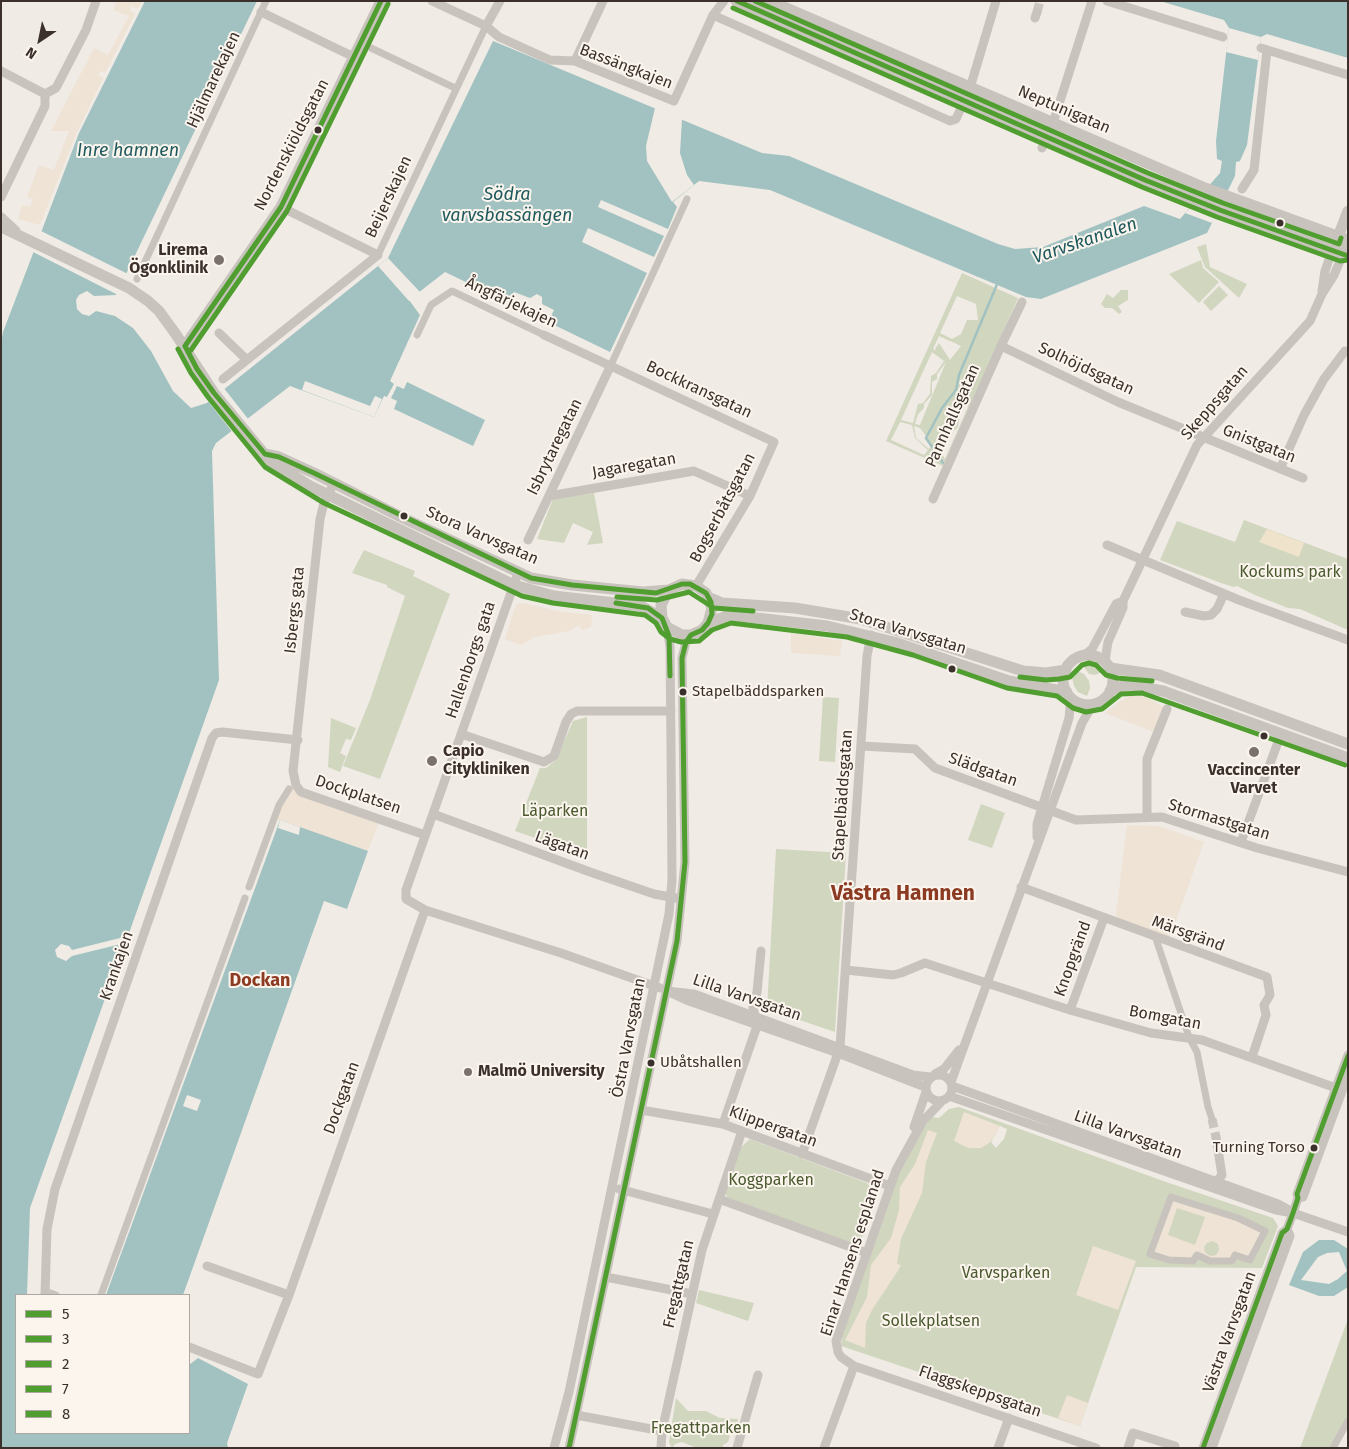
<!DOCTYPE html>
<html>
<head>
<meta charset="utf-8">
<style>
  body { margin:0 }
  #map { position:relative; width:1349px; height:1449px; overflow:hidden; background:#f0ebe5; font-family:"Fira Sans",sans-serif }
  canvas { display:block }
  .frame { position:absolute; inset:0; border:2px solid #3b302b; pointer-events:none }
  .legend { position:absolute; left:15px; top:1294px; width:175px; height:140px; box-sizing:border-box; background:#fbf5ee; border:1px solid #aea6a0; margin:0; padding:6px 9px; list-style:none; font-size:15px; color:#3b302b }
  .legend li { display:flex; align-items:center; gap:10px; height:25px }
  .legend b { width:25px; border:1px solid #aea6a0 }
  .north { position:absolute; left:15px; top:15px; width:50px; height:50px; -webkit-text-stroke:4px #fbf5ee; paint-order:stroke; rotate:214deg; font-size:14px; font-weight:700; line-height:20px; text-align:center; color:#3b302b }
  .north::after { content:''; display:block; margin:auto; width:18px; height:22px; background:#3b302b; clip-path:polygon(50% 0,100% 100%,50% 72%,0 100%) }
</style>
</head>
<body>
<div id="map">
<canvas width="1349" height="1449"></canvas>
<div class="frame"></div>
<ul class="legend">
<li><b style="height:6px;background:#509e2f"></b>5</li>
<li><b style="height:6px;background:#509e2f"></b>3</li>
<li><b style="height:6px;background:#509e2f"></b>2</li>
<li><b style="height:6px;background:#509e2f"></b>7</li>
<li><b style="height:6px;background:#509e2f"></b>8</li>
</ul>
<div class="north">N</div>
</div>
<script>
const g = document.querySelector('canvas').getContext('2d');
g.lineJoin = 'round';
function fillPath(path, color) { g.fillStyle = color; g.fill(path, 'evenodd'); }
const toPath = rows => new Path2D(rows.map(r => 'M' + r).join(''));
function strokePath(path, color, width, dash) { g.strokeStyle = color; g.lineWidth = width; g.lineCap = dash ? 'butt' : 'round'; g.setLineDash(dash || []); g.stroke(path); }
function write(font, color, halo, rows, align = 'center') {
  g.font = font + ' "Fira Sans",sans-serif'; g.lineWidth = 4; g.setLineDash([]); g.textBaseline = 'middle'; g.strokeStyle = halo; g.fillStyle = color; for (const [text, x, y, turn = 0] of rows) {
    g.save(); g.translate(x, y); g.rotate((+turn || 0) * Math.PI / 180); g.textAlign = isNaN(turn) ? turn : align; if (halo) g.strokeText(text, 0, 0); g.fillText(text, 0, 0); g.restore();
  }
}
fillPath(toPath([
  [1206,244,1210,267,1247,284,1239,298,1205,267,1197,247],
  [1201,260,1203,268,1219,282,1199,303,1169,274],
  [962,273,1018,298,943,466,886,441],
  [957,296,976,304,978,320,967,320,961,334,952,339,940,333],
  [939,336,961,346,950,360,939,343,935,349,936,351,933,349],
  [932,352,944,361,936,373,931,376,930,394,923,403,918,404,913,423,901,420],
  [946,362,920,425,915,424,918,414,924,408,924,404,932,395,932,382,937,379,937,374],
  [967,405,968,407,945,459,937,447,958,427,961,407],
  [900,422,912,425,915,438,928,450,924,455,891,440],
  [914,426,920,428,926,436,925,438,931,447,929,449,916,438],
  [1219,286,1228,295,1211,311,1203,302],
  [1121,290,1128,290,1128,300,1118,306,1122,312,1119,314,1112,308,1105,308,1101,304,1107,294,1113,298],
  [594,493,603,543,587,545,593,532,573,523,564,543,537,539,553,499],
  [1244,520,1348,559,1348,630,1300,609,1288,608,1255,595,1237,586,1234,587,1221,583,1160,560,1177,521,1235,542],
  [364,550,415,571,413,576,450,594,380,779,343,766,370,700,405,596,387,587,387,585,352,573],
  [1088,663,1096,665,1102,672,1095,675,1089,674,1082,664],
  [1075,670,1084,674,1089,681,1090,688,1087,696,1078,692,1074,686,1072,677],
  [823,697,839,698,835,762,819,761],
  [587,717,587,856,515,831,540,768,546,768,556,760,573,721],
  [331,718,356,728,351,740,346,739,340,753,346,756,340,772,328,767],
  [981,804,1005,813,992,848,968,840],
  [776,849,846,853,835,1032,767,1009],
  [959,1107,1166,1182,1273,1218,1278,1226,1262,1268,1136,1267,1080,1426,841,1346,842,1332,903,1162,912,1144,932,1117,939,1118,949,1109],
  [1000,1126,1007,1129,1004,1139,996,1148,991,1142],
  [750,1139,867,1183,877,1196,861,1240,852,1245,730,1201,724,1192,741,1147],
  [699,1290,754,1303,748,1321,696,1303],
  [1348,1319,1348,1421,1333,1448,1300,1448],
  [676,1398,688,1411,706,1411,720,1418,738,1419,732,1448,736,1425,728,1424,728,1435,730,1436,728,1442,723,1445,723,1448,697,1448,682,1442,675,1444,672,1448,669,1442]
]), '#d1d6bf');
fillPath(toPath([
  [1267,529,1304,543,1299,557,1259,542]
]), '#efe3cc');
fillPath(toPath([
  [117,1,142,1,138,9,132,6,130,11,135,14,105,73,101,71,98,75,103,78,77,132,40,225,18,219,22,205,30,207,33,199,27,197,39,165,54,170,69,131,51,131,94,48,108,55,129,16,113,10],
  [523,603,557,611,592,615,591,627,583,630,578,625,570,631,535,637,521,645,505,639,514,610,517,604],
  [791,633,842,641,840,656,791,653],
  [1131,696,1144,696,1167,709,1157,733,1105,713,1120,701],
  [296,785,380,819,368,851,274,819,289,789],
  [1127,825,1159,826,1204,842,1172,932,1166,942,1118,919,1116,915],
  [964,1112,1000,1126,996,1135,989,1143,981,1148,968,1148,954,1141],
  [928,1130,937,1133,926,1162,922,1193,901,1239,897,1264,901,1265,899,1269,872,1310,866,1323,865,1348,845,1340,867,1297,871,1265,891,1238,899,1210,900,1187,915,1164],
  [1171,1197,1265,1231,1250,1260,1236,1255,1232,1261,1197,1256,1193,1261,1150,1254],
  [1177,1208,1205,1217,1195,1245,1168,1235],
  [1213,1241,1218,1244,1219,1250,1216,1255,1210,1256,1205,1252,1204,1247,1207,1243],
  [1093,1246,1136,1261,1118,1310,1076,1295],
  [1067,1395,1088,1403,1080,1426,1058,1418]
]), '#eee3d5');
fillPath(toPath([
  [145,1,257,1,116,295,94,296,87,291,79,295,76,300,77,309,82,314,89,316,96,311,115,316,133,328,151,351,173,391,191,408,207,403,388,258,493,41,762,153,789,156,998,244,1015,249,1043,247,1144,206,1180,219,1220,173,1222,161,1217,159,1216,141,1229,28,1224,20,1160,1,1346,1,1348,2,1348,58,1267,34,1261,37,1247,145,1240,161,1236,162,1235,176,1207,233,1041,299,1026,297,770,190,699,181,673,202,677,207,668,229,601,200,598,207,664,236,654,257,588,228,582,242,647,273,610,352,548,322,554,310,542,304,542,297,537,294,530,298,514,292,507,302,445,272,409,300,420,315,390,381,394,384,387,397,384,396,374,417,290,386,216,443,212,451,219,680,128,936,72,950,69,946,61,944,55,950,57,957,66,961,72,956,125,943,30,1208,27,1295,16,1295,16,1433,189,1433,189,1365,198,1358,248,1384,227,1443,228,1448,1,1448,1,344,3,332,79,133],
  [407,382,485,420,473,446,394,409,397,401,391,398,397,386,404,389],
  [280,820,368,851,347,909,324,901,183,1295,106,1295],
  [1319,1240,1334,1240,1348,1249,1348,1287,1334,1296,1319,1296,1289,1285,1303,1252],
  [1339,1252,1347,1271,1338,1279,1329,1284,1301,1280,1318,1257,1327,1253]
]), '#a1c2c1');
fillPath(toPath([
  [1229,28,1261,37,1258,60,1226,52],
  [655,108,682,119,680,153,687,175,694,185,672,202,647,161,646,146],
  [1191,207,1216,216,1212,223,1185,213],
  [41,231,128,274,118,295,31,251],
  [388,258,420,292,409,301,378,266],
  [305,381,370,406,375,396,382,399,374,417,302,390],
  [223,387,249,420,233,433,207,400],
  [280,820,300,827,299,835,278,828],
  [187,1095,201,1100,197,1111,183,1106]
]), '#f0ebe5');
strokePath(toPath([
  [943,463,926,438,942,408,956,390,959,375,998,282]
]), '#a1c2c1', 2.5);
strokePath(toPath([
  [1037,12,1040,1],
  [1212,1119,1216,1137]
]), '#ccc6c0', 9, [9, 4.5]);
strokePath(toPath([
  [371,48,455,88],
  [378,255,486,26],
  [137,279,266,1],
  [417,335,431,305,452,291,544,335],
  [610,367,687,199],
  [249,887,279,805,289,789],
  [1156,939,1189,1037,1197,1052,1208,1107,1212,1119],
  [1171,1197,1238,1218,1265,1231,1250,1260,1235,1255,1232,1261,1210,1261,1197,1255,1193,1261,1169,1260,1150,1254,1171,1197],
  [45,1291,56,1295],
  [101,1295,245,898],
  [1333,1448,1348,1421]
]), '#c9c3be', 7);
strokePath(toPath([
  [432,1,486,26,499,37,550,60,575,61,674,101,713,15,724,1],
  [1107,1,1223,37],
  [261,12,354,57],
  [713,15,950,121,956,119,970,88,996,1],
  [1035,18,1037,12],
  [486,26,500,1],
  [1261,48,1348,75],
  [575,61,603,1],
  [1,71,45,94],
  [45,94,56,88,86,30,96,1],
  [1042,148,1053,123,1092,1],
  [1242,189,1254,170,1267,50],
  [1,197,45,106,45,94],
  [1322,291,1325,271,1332,251],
  [1022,302,1001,346,1118,402,1303,478],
  [219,333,246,359],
  [544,335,774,442,750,496,696,586],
  [223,379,378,255,281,207],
  [1280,469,1304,415,1324,379,1345,351],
  [334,483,324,503,320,519,293,771,296,785,301,792,425,835],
  [549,496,694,471,750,496],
  [933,499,1001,346],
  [528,540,610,367],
  [1107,545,1239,600,1348,640],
  [518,573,406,890,406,899,425,910,561,953,660,988],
  [1185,612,1204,616,1211,615,1217,609,1224,594],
  [1083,656,1092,649,1116,604,1123,601],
  [1105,661,1108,642,1123,608,1123,601,1197,445,1310,321,1322,294,1334,275,1343,254,1348,256],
  [461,734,544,762,554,756,566,722,571,714,577,711,671,711],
  [862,746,915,749,935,768,1076,820,1162,817,1257,848,1348,872],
  [433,814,590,872,654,894,676,898],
  [1147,817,1147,759,1167,709],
  [1037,837,1037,824,1069,718,1071,697],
  [1241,842,1281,734],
  [1021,887,1267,977,1270,995,1264,1005,1266,1015,1252,1057],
  [846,970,893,975,901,973,925,963,1070,1010,1151,1033,1202,1040,1336,1088],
  [1070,1010,1104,918],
  [840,1047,867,656,871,635],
  [935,1074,944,1069,959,1050],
  '926 1088a13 13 0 1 1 26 0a13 13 0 1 1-26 0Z',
  [951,1082,1082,723,1093,704],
  [952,1086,1278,1204,1289,1210],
  [925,1087,838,1053,686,1000,667,991,694,994,913,1075,930,1077],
  [949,1096,1276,1210,1293,1213,1348,1232],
  [641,1110,723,1124,890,1186],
  [723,1124,757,1026,753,1007,757,992,761,951],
  [914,1127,926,1092],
  [802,1154,838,1053],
  [1216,1182,1222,1175,1216,1137],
  [619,1189,713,1214],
  [1298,1198,1303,1197,1348,1075],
  [719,1199,867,1253],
  [207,1266,289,1295,425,910],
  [606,1277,692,1294],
  [45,1295,47,1229,55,1189,212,738,216,733,222,732,298,740],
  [189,1347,258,1374,289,1295],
  [854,1366,1096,1448],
  [576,1415,662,1431],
  [554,1448,569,1392,669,914,672,880,671,745,670,647,667,627],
  [569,1448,677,941,685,862,682,658,686,642,691,635],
  [661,1448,662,1431,702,1250,742,1131],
  [737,1448,758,1375],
  [824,1448,854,1366,841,1357,838,1352,836,1341,896,1170,923,1121,942,1101],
  [998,1448,1009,1418],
  [1128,1448,1133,1433,1175,1446],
  [1203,1448,1282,1233,1287,1229,1293,1213,1298,1198,1297,1194,1348,1055],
  [1212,1448,1290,1236,1287,1229]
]), '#c9c3be', 9);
strokePath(toPath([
  [736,1,1145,180,1220,210,1343,254,1348,241],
  [770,1,1205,188,1348,240],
  [1,218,15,231],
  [1,227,129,288,148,301,159,311,175,333,214,393,270,461,310,486,514,585,554,596,641,606,662,618],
  [1336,242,1348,211],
  [185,346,281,207,381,1],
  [265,454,279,457,316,474,403,518,531,578,572,585,643,592,669,590,682,584,696,586,706,593,712,608,708,623,702,630,691,635,682,635,667,627,662,618,661,605,669,590],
  [708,597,722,603,795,608,861,619,1023,671,1046,673,1066,670],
  [708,623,730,615,827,626,894,642,1009,681,1067,692],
  '1063 680a25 25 0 1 1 50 0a25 25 0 1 1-50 0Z',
  [1110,668,1159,675,1348,744],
  [1110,691,1118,687,1131,685,1163,691,1348,758]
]), '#c9c3be', 11);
strokePath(toPath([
  [185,346,197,369,214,393,265,454,279,457,316,474,531,578,572,585,656,593,682,584,690,584,706,593,711,602,712,614,708,623,702,630,691,635,686,642,682,658,685,862,677,941,569,1448],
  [185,346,281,207,381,1],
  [616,603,648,608,662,618,669,636,670,676]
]), '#509e2f', 5);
strokePath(toPath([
  [178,349,191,373,208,397,265,467,324,503,522,596,553,603,645,615,656,623,661,632,670,639,681,642,699,641,712,630,731,623,847,637,913,655,1007,688,1057,696,1073,708,1086,712,1102,709,1121,694,1142,693,1345,765],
  [191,350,287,211,388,4],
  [617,597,657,600,689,592,714,608,753,611],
  [1020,677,1046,680,1059,679,1070,677,1082,665,1089,663,1096,665,1106,675,1117,678,1152,681]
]), '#509e2f', 5);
strokePath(toPath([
  [737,1,1145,180,1220,210,1348,256],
  [1203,1448,1282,1233,1287,1229,1293,1213,1298,1198,1297,1194,1348,1056]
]), '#509e2f', 5);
strokePath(toPath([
  [733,8,1142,187,1217,217,1340,261,1348,260]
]), '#509e2f', 5);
strokePath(toPath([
  [755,1,1148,173,1223,203,1339,244,1341,238]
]), '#509e2f', 5);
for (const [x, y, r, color] of [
  [318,130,4.5,"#3b302b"],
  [1280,223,4.5,"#3b302b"],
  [219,260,6,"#7a716c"],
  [404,516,4.5,"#3b302b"],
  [952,669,4.5,"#3b302b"],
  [683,692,4.5,"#3b302b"],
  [1264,736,4.5,"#3b302b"],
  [1254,752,6,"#7a716c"],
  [432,761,6,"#7a716c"],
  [651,1063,4.5,"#3b302b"],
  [468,1072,5,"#7a716c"],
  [1314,1148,4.5,"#3b302b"]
]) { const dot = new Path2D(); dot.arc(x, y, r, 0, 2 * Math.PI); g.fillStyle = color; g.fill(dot); strokePath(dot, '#fbf5ee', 2); }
write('15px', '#3b302b', '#fbf5ee', [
  ["Stapelbäddsparken",692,692],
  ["Ubåtshallen",660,1063],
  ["Turning Torso",1305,1148,"right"]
], 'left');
write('16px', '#3b302b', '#fbf5ee', [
  ["Bassängkajen",626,67,21],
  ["Hjälmarekajen",214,80,-65],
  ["Neptunigatan",1064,110,23],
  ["Nordenskiöldsgatan",292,145,-63],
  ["Beijerskajen",389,197,-65],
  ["Ångfärjekajen",511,303,25],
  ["Solhöjdsgatan",1086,369,25],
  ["Bockkransgatan",699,390,25],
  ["Skeppsgatan",1215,403,-49],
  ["Pannhallsgatan",953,416,-66],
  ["Gnistgatan",1259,444,22],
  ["Isbrytaregatan",555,447,-64],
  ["Jagaregatan",634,466,-10],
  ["Bogserbåtsgatan",723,508,-62],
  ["Stora Varvsgatan",482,536,24],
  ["Isbergs gata",295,610,-84],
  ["Stora Varvsgatan",908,632,17],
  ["Hallenborgs gata",471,660,-71],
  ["Slädgatan",983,770,20],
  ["Dockplatsen",358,795,19],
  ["Stapelbäddsgatan",843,795,-86],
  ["Stormastgatan",1219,820,17],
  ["Lägatan",562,846,20],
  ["Märsgränd",1188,934,20],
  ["Knopgränd",1073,959,-70],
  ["Krankajen",117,966,-71],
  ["Lilla Varvsgatan",747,998,19],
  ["Bomgatan",1165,1018,11],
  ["Östra Varvsgatan",629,1038,-79],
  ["Dockgatan",342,1098,-70],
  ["Klippergatan",773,1127,20],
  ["Lilla Varvsgatan",1128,1135,20],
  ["Einar Hansens esplanad",853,1253,-72],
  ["Fregattgatan",679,1284,-77],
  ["Västra Varvsgatan",1230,1332,-70],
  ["Flaggskeppsgatan",980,1392,19]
]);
write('bold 16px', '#3b302b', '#fbf5ee', [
  ["Lirema",208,251,"right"],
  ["Ögonklinik",208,269,"right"],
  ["Capio",443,752],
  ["Citykliniken",443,770],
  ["Vaccincenter",1254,771,"center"],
  ["Varvet",1254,789,"center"],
  ["Malmö University",478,1072]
], 'left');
write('16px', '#4a5a2e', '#fbf5ee', [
  ["Kockums park",1290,573],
  ["Läparken",555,812],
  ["Koggparken",771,1181],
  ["Varvsparken",1006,1274],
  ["Sollekplatsen",931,1322],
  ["Fregattparken",701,1429]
]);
write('italic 18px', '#1f5a5e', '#fbf5ee', [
  ["Inre hamnen",128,151],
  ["Södra",507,195],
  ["varvsbassängen",507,216],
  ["Varvskanalen",1085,241,-19]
]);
write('bold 18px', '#8c3b22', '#fbf5ee', [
  ["Dockan",260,981]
]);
write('bold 21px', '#8c3b22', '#fbf5ee', [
  ["Västra Hamnen",903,894]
]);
</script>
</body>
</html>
